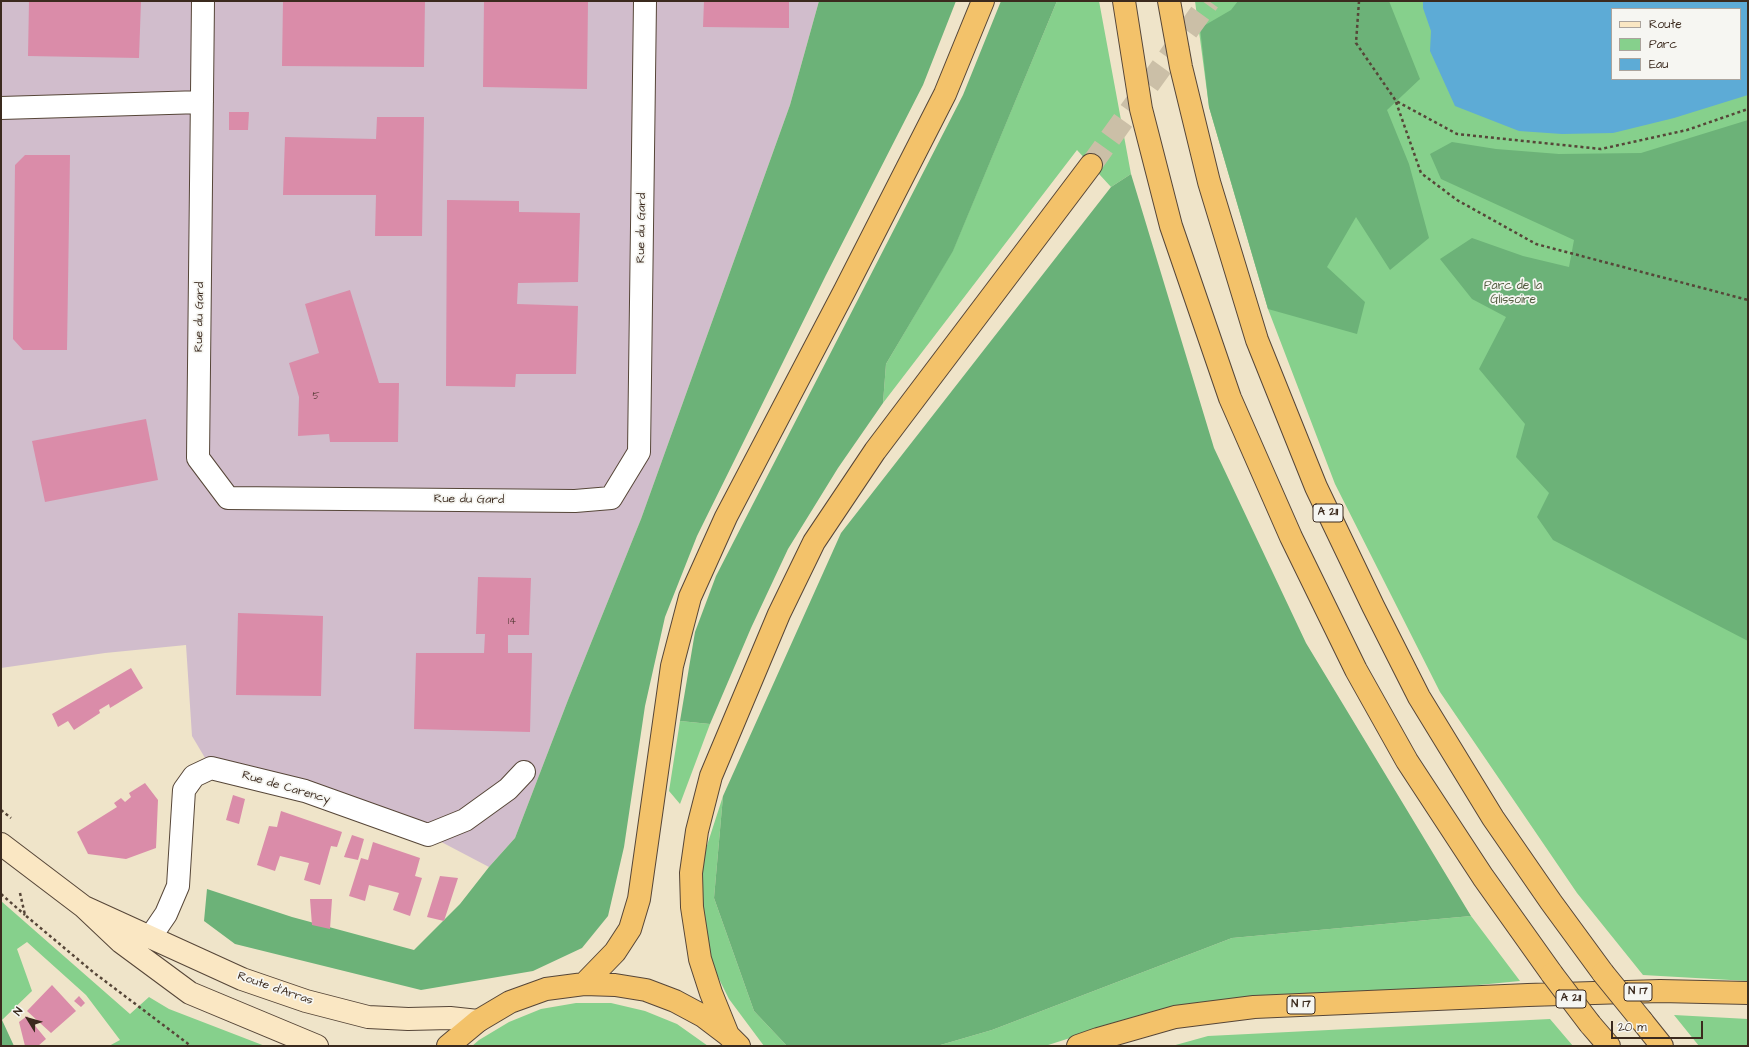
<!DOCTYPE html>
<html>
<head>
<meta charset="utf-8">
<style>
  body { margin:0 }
  #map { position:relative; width:1749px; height:1047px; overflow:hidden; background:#efe4c9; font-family:"Architects Daughter",sans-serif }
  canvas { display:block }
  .frame { position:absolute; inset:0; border:2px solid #3b2a1e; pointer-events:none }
  .legend { position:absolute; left:1611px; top:8px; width:130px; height:72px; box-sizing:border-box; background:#f6f6f2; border:1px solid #aba49d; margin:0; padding:5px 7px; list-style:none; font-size:12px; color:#3b2a1e }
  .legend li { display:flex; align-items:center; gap:8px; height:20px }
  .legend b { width:20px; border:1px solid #aba49d }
  .north { position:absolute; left:8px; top:999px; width:40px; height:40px; -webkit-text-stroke:3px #f6f6f2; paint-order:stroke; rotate:307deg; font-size:11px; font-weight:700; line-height:16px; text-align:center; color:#3b2a1e }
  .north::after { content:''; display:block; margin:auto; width:14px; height:18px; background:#3b2a1e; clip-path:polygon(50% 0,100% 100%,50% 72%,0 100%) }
  .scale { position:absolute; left:1611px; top:1021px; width:92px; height:18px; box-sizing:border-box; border:2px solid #3b2a1e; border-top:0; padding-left:5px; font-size:12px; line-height:14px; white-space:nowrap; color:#3b2a1e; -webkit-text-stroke:3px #f6f6f2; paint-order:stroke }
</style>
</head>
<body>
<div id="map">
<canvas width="1749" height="1047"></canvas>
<div class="frame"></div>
<ul class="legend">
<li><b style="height:5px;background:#fae7c3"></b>Route</li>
<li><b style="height:11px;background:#86d08c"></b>Parc</li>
<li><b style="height:11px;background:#5dabd6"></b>Eau</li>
</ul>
<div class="north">N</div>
<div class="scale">20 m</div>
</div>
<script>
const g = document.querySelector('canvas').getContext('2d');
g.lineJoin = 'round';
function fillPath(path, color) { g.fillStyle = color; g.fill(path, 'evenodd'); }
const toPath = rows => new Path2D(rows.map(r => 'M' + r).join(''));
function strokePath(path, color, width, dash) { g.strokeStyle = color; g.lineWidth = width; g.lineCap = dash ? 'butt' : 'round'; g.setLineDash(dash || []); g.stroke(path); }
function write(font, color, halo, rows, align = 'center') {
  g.font = font + ' "Architects Daughter",sans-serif'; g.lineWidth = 3.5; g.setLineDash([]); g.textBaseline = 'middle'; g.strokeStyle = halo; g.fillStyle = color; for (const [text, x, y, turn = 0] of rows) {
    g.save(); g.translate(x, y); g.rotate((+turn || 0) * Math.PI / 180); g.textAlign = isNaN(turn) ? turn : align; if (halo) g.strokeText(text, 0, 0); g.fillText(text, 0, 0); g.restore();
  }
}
fillPath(toPath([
  [1,1,819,1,790,105,641,519,568,700,515,838,489,867,428,835,211,768,192,736,186,645,105,653,1,668]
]), '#d1bdcc');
fillPath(toPath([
  [1057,1,1099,1,1131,174,1111,187,1077,150,883,403,886,364,953,250],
  [1195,1,1748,1,1748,981,1643,975,1577,893,1440,692,1335,484,1268,309,1209,107],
  [1612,9,1740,9,1740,79,1612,79],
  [680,721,710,724,680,804,669,791],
  [723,796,714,898,754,1011,787,1046,764,1046,729,999,707,955,701,910,702,861],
  [1,901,130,1014,149,997,169,1009,265,1046,109,1046,120,1040,86,995,27,942,17,949,32,991,2,1020],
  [1471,916,1520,981,1416,991,1092,1031,1045,1046,937,1046,992,1030,1232,938],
  [576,1003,611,1003,645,1011,677,1024,708,1046,472,1046,479,1040,509,1022,541,1009],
  [1674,1015,1748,1019,1748,1046,1699,1046],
  [1550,1019,1573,1046,1172,1046,1208,1036]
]), '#86d08c');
fillPath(toPath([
  [819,1,956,1,923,85,826,275,697,536,665,617,645,706,624,847,608,916,582,948,533,971,421,990,235,944,204,921,207,889,292,917,414,950,460,904,489,867,515,838,568,700,641,519,790,105],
  [1001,1,1057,1,953,251,886,364,883,403,838,468,788,549,751,628,710,724,680,721,695,632,716,576,963,95],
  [1238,1,1389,1,1420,79,1387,110,1409,164,1429,238,1390,270,1356,217,1327,267,1365,302,1357,334,1268,309,1209,107,1200,28,1231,10],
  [1748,120,1748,641,1553,540,1537,517,1549,493,1516,457,1525,424,1479,369,1506,317,1472,299,1440,259,1472,238,1523,256,1569,267,1574,240,1441,179,1430,154,1452,142,1496,149,1559,154,1641,153],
  [1131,174,1214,448,1306,643,1471,916,1232,938,992,1030,937,1046,787,1046,754,1011,714,898,723,796,841,533,1111,187],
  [1,1011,2,1020,14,1046,1,1046]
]), '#6cb278');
fillPath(toPath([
  [1423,1,1748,1,1748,95,1674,118,1613,133,1562,134,1519,131,1455,106,1430,51,1431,31,1423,8],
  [1612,9,1740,9,1740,79,1612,79]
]), '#5dabd6');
fillPath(toPath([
  [29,1,141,1,139,58,28,56],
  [283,1,425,1,424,67,282,66],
  [484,1,588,1,587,89,483,87],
  [704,1,789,1,789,28,703,27],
  [229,112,249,112,248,130,229,130],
  [377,117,424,117,422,236,375,236,376,195,283,195,285,137,376,139],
  [25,155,70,155,67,350,23,350,13,339,15,165],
  [447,200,519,201,519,212,580,213,578,282,518,283,517,304,578,306,576,374,516,374,515,387,446,386],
  [350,290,379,383,399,383,398,442,330,442,329,434,298,436,299,397,289,363,319,353,305,304],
  [146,419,158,480,45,502,32,441],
  [478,577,531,578,529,635,508,635,508,653,532,653,530,732,414,729,416,653,484,653,485,634,476,634],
  [238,613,323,616,321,696,236,695],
  [131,668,143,688,110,708,109,704,99,710,100,713,74,730,68,721,58,727,52,714],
  [145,783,158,800,156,848,126,859,88,854,77,832,117,807,114,803,121,798,125,802,131,797,129,793],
  [233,795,245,799,239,824,226,820],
  [281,811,342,832,337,847,331,846,320,885,304,880,309,863,280,856,275,871,257,865,269,826,277,827],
  [352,835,364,839,358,860,344,857],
  [373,842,420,858,415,876,422,878,410,916,393,910,399,893,369,885,365,901,349,896,361,858,368,860],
  [440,876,458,878,444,921,427,917],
  [310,899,332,899,330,929,312,925],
  [52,985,76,1011,51,1033,27,1011],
  [79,996,85,1003,81,1007,74,1001],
  [27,1016,46,1039,38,1046,25,1046,19,1022]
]), '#da8ca9');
strokePath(toPath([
  [1091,165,1209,1]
]), '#cbbfa7', 22, [22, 11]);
const street = toPath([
  [203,1,198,458,228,498,575,501,611,498,639,452,645,1],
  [1,108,202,102],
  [151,936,166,914,178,886,184,790,194,776,211,768,305,791,428,835,465,820,508,789,524,772]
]);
const secondary = toPath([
  [1,844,84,907,121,942,190,993,317,1046],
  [84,907,242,979,306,1001,368,1017,408,1019,450,1018,478,1021]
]);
const highway = toPath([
  [1124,1,1141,109,1171,226,1230,398,1291,537,1356,670,1407,761,1483,877,1552,974],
  [1169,1,1181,67,1209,182,1257,340,1316,487,1373,606,1419,697,1493,818,1551,902,1603,973],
  [584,984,615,952,630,929,639,899,672,666,690,597,726,517,845,290,945,94,983,1],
  [1642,1021,1662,1046],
  [1590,1024,1609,1046],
  [728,1035,711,993,700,959,692,907,691,873,697,831,711,776,779,614,814,542,875,451,1091,165],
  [448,1046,478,1021,510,1002,546,989,584,984,615,985,646,990,675,1001,703,1016,728,1035,739,1046],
  [1078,1046,1098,1039,1175,1017,1254,1007,1528,995,1660,991,1748,993]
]);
strokePath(street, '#564638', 24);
strokePath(secondary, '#564638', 24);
strokePath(highway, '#564638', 24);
strokePath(toPath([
  [1359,1,1356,43,1396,101,1457,134,1601,149,1687,130,1748,109],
  [1396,102,1421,173,1457,200,1536,244,1748,300],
  [1,810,11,818],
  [20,893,25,915,93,972,191,1046],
  [1,894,25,915]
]), '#564638', 2.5, [3, 3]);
strokePath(street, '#fff', 22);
strokePath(secondary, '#fae7c3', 22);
strokePath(highway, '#f3c26a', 22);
const highwayBridge = toPath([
  [1603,973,1642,1021],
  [1552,974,1590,1024]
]);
strokePath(highwayBridge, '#564638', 24, []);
strokePath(highwayBridge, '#f3c26a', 22);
write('10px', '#634241', null, [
  ["5",316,397],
  ["14",512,622]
]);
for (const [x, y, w] of [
  [1328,513,30],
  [1638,992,28],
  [1571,999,30],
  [1301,1005,28]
]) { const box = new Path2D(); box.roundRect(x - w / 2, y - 9, w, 18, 3); g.fillStyle = '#f6f6f2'; g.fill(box); strokePath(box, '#3b2a1e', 1); }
write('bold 11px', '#3b2a1e', null, [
  ["A 211",1328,513],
  ["N 17",1638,992],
  ["A 211",1571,999],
  ["N 17",1301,1005]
]);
write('12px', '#3b2a1e', '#f6f6f2', [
  ["Rue du Gard",642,228,-89],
  ["Rue du Gard",200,317,-89],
  ["Rue du Gard",469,500,1],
  ["Rue de Carency",286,788,16],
  ["Route d'Arras",275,989,19]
]);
write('12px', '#525c3f', '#f6f6f2', [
  ["Parc de la",1513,286],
  ["Glissoire",1513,300]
]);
</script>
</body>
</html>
